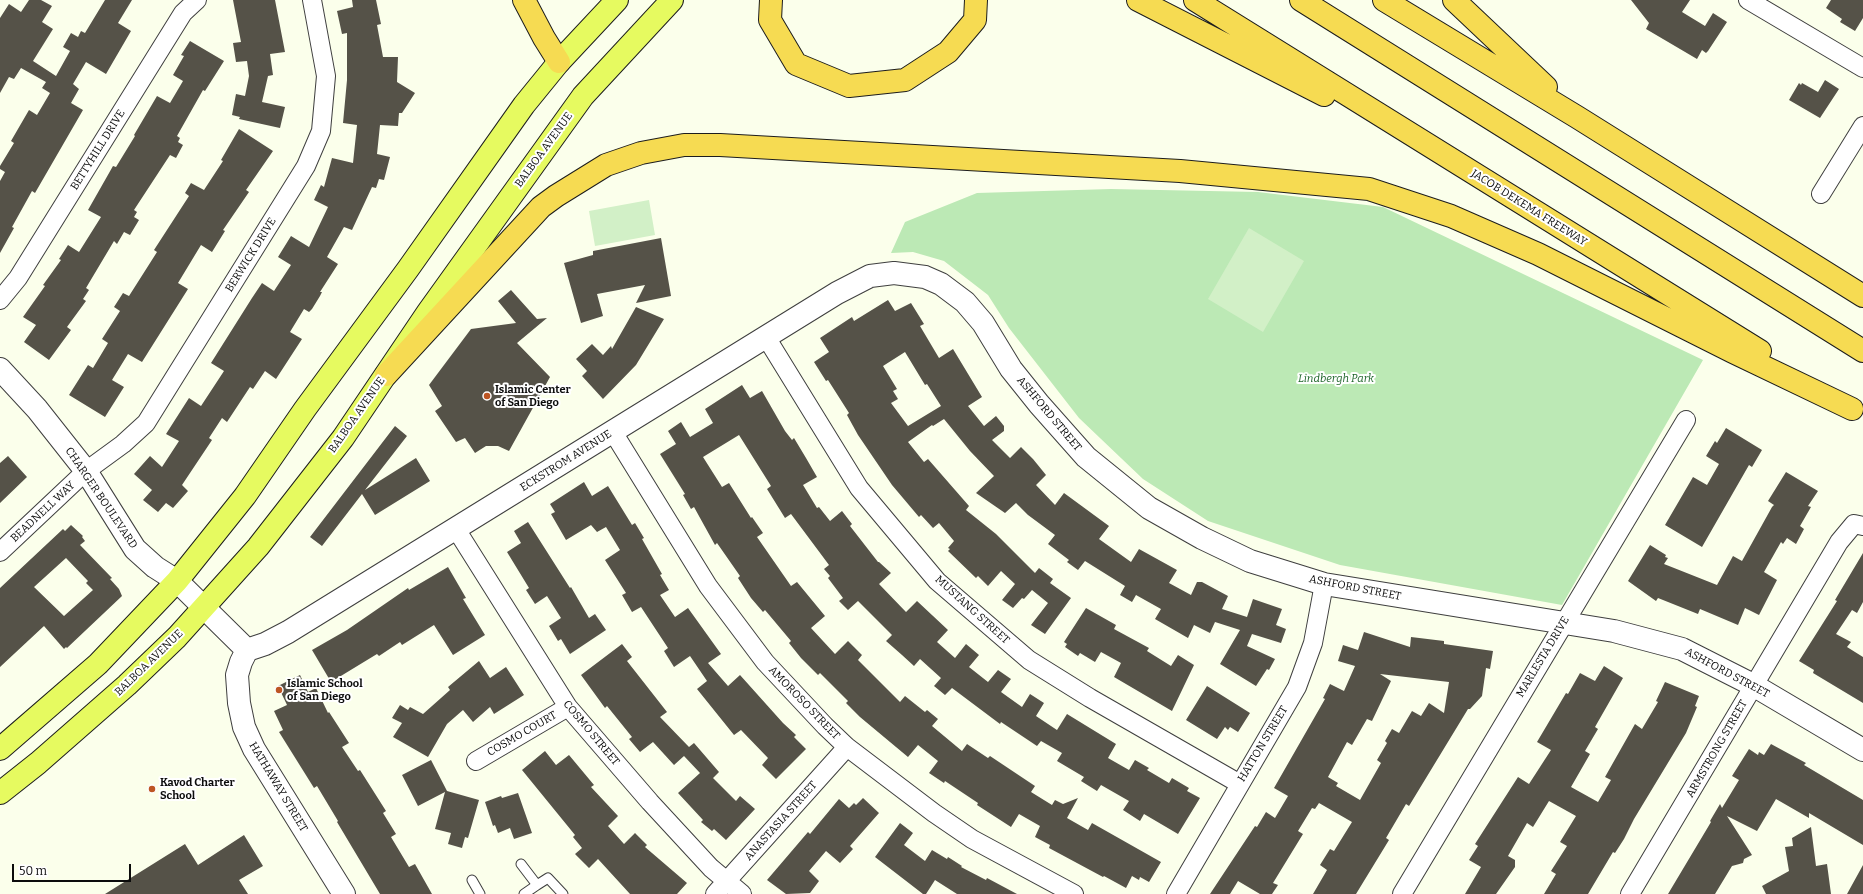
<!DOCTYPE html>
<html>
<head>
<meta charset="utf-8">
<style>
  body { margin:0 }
  #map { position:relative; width:1863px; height:894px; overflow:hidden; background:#fbffeb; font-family:Bitter,serif }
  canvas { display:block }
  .scale { position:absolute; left:12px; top:864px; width:119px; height:18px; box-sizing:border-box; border:2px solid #0c0c0c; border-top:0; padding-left:5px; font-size:12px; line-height:14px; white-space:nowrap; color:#0c0c0c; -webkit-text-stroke:3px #fff; paint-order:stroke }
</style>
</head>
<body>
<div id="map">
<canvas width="1863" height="894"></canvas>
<div class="scale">50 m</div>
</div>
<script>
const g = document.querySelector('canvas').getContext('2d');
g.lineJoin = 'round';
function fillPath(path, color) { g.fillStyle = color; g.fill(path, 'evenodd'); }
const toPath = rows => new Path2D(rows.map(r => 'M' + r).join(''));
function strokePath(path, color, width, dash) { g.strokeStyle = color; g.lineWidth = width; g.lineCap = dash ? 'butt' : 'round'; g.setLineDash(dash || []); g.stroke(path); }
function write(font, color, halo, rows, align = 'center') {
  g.font = font + ' Bitter,serif'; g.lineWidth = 4; g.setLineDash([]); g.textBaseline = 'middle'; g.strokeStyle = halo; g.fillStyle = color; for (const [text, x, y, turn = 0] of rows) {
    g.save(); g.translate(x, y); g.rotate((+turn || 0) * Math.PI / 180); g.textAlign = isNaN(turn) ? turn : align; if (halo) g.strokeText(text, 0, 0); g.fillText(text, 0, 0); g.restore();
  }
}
fillPath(toPath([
  [1111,189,1258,192,1383,207,1703,360,1562,605,1340,565,1208,521,1143,479,1079,418,1009,328,988,295,944,261,913,252,891,253,905,222,977,193]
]), '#bce9b5');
fillPath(toPath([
  [649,200,655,235,595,246,589,211],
  [1249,228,1304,261,1263,332,1208,299]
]), '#d2f0c7');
fillPath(toPath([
  [29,0,41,0,52,6,42,22,53,29,33,61,56,76,70,51,63,47,71,33,78,37,81,31,85,33,105,0,132,0,118,23,131,31,106,74,86,62,73,84,79,89,71,103,83,110,35,193,32,191,12,227,14,228,0,253,0,181,5,172,0,169,0,166,14,143,11,141,29,110,37,115,50,93,42,88,46,82,21,68,14,79,9,77,0,93,0,18,9,4,21,12],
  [233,0,275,0,285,52,270,54,273,75,268,76,262,102,285,107,280,128,239,119,240,117,232,115,236,94,245,96,249,76,247,61,236,62,233,43,241,42],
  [352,0,376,0,381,24,377,25,383,57,398,57,397,82,415,93,402,113,399,113,398,126,380,125,377,154,390,157,384,180,379,179,376,188,372,187,352,230,344,227,327,257,338,264,320,292,322,292,320,296,312,309,309,312,304,309,290,332,302,339,276,379,265,371,253,389,250,387,227,422,222,418,209,438,212,440,182,485,188,491,173,508,166,503,158,512,143,500,152,490,134,474,150,456,162,467,179,441,166,434,189,398,201,406,224,371,211,363,252,298,262,283,274,291,291,265,278,257,291,236,309,247,328,207,314,200,321,185,324,187,332,158,353,163,357,125,343,123,347,80,347,33,342,34,337,11,353,7],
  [1631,0,1690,0,1682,12,1705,26,1713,13,1727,22,1708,51,1706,53,1702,50,1697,59,1646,29,1649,23],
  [1831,0,1863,0,1863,18,1855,31,1840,22,1842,19,1826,8],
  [190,41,224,61,205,91,203,90,177,136,180,138,178,142,183,145,176,158,170,155,134,210,137,212,134,217,139,220,130,235,124,232,117,244,114,241,86,288,89,290,83,299,86,301,67,327,71,330,49,360,24,342,36,325,23,317,45,286,43,285,61,260,59,259,68,245,79,252,101,217,88,210,113,166,116,167,135,136,134,135,157,96,170,103,183,81,173,75,184,56,181,55],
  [1825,80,1839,89,1820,118,1789,100,1799,83,1801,85,1802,83,1818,92],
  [239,129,273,151,246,190,249,192,223,230,225,231,212,252,201,245,178,283,188,289,142,362,128,354,112,380,124,387,105,417,69,395,88,365,93,368,108,343,102,339,120,311,114,307,123,293,129,296,157,252,154,250,189,196,185,193,191,183,204,190,223,161,221,160],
  [661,238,671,296,636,303,645,285,597,294,603,316,581,323,564,263,593,255,593,251],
  [511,290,537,319,547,318,517,343,550,377,509,451,498,446,486,446,475,453,465,438,456,442,435,411,442,406,429,385,471,329,516,323,498,301],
  [888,300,895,311,911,303,924,324,920,326,939,358,953,349,982,397,968,406,984,426,996,416,1004,426,1004,431,992,440,1010,458,1021,447,1033,459,1046,475,1036,485,1055,505,1064,493,1109,526,1099,539,1131,562,1139,549,1177,570,1169,583,1191,595,1197,582,1202,582,1228,596,1222,609,1247,617,1253,599,1282,609,1276,625,1286,629,1281,643,1252,634,1247,646,1275,659,1269,670,1267,669,1256,686,1220,664,1240,630,1215,622,1210,633,1194,625,1188,638,1155,619,1161,609,1136,595,1132,602,1120,595,1125,586,1085,561,1078,570,1067,562,1069,560,1048,544,1055,535,1028,515,1016,503,1005,513,976,493,994,476,970,451,944,419,933,426,932,425,908,442,924,462,928,459,969,506,966,510,996,534,1035,573,1039,568,1053,579,1050,583,1071,598,1045,634,1031,625,1048,603,1032,590,1024,599,1022,598,1013,608,1002,600,1015,584,1001,571,988,586,978,576,976,578,948,551,950,549,948,548,954,541,939,523,933,528,921,515,919,517,892,485,858,435,847,415,849,413,828,380,826,381,814,362,829,352,820,338,852,317,854,321],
  [905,352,925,385,927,384,941,406,908,426,891,403,898,399,893,391,897,389,883,366],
  [636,307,664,319,636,365,603,399,582,376,587,371,576,359,592,344,603,355,611,346,612,349],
  [742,385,750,398,762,391,785,431,792,440,794,438,806,458,817,477,803,485,817,508,819,507,830,521,842,511,852,524,850,526,878,562,879,562,891,573,879,584,906,612,917,601,948,630,937,642,955,658,966,644,979,655,969,667,988,682,998,670,1011,679,1001,692,1022,707,1030,694,1044,703,1036,716,1057,730,1067,714,1116,744,1108,758,1129,770,1135,760,1149,768,1147,770,1169,783,1172,778,1189,788,1187,791,1200,798,1178,834,1144,814,1140,821,1123,810,1129,801,1101,785,1097,791,1081,781,1084,777,1057,761,1062,753,1041,741,1037,746,1001,722,1000,724,952,688,945,695,934,686,941,678,920,659,914,666,902,655,886,641,892,635,858,601,848,610,839,601,843,598,828,578,830,576,824,569,829,565,791,514,785,518,767,489,771,486,739,435,703,457,722,487,729,483,751,518,752,517,763,533,757,537,791,586,797,582,825,616,811,628,835,654,848,641,862,655,858,660,900,702,905,696,925,712,927,710,938,719,932,726,962,751,967,744,988,758,990,756,1035,786,1031,792,1052,805,1055,800,1063,804,1078,798,1067,818,1088,830,1092,823,1161,862,1149,882,1140,877,1139,880,1132,876,1126,888,1104,876,1103,877,1049,848,1050,845,1035,837,1040,826,1019,814,1011,827,977,805,978,803,945,781,944,783,929,773,938,761,918,745,908,757,860,717,846,703,848,701,820,673,818,675,801,658,789,643,791,641,765,610,763,612,751,598,738,578,740,576,717,543,715,545,694,507,691,509,683,495,685,494,660,454,676,444,668,431,681,422,690,437,713,423,705,409],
  [395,426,407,436,365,490,416,458,430,481,375,515,362,494,322,546,310,537],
  [1726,428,1762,450,1752,467,1749,465,1702,547,1665,525,1693,477,1707,485,1719,464,1706,456,1715,441,1717,443],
  [8,456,27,477,0,503,0,463],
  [1786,472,1818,491,1808,506,1811,507,1800,526,1804,529,1796,544,1787,538,1783,544,1781,542,1764,572,1777,580,1759,615,1745,608,1738,625,1700,609,1698,614,1658,598,1656,601,1628,581,1650,545,1666,555,1665,557,1668,558,1664,564,1717,585,1733,556,1742,561,1772,507,1774,505,1768,501],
  [584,482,592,496,608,486,632,525,635,523,644,538,642,539,662,574,660,575,669,590,660,595,675,617,688,608,721,654,708,663,728,686,740,675,783,723,796,735,794,737,806,749,776,779,762,765,768,758,741,730,734,735,697,689,707,681,690,656,674,667,664,651,668,648,641,607,632,612,622,595,626,593,605,560,620,550,606,527,597,532,591,525,566,540,551,514,555,512,550,504],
  [528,522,570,588,571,587,589,618,595,614,606,630,570,654,561,639,558,641,549,626,561,618,547,596,535,604,526,590,529,588,507,552,521,543,514,531],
  [71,525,83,536,82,537,85,541,80,545,112,578,110,579,119,589,122,596,67,648,66,647,64,649,44,626,0,667,0,588,63,529,65,531],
  [66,558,88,581,86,583,93,590,64,616,34,587],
  [1863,553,1863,602,1857,613,1852,610,1836,634,1851,642,1847,647,1863,657,1863,703,1813,673,1814,670,1799,661,1837,601,1835,600],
  [448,567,466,598,463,599,485,635,453,655,434,625,402,645,400,642,379,656,377,654,331,682,312,650,347,630,408,588,409,590],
  [1086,608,1116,625,1114,629,1149,648,1147,651,1171,666,1178,655,1194,665,1172,711,1114,677,1121,663,1101,652,1095,662,1080,653,1078,656,1065,647,1067,644,1064,642],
  [1364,632,1410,647,1411,637,1444,641,1444,644,1493,651,1490,669,1486,668,1482,696,1470,709,1468,709,1409,806,1406,804,1386,838,1389,840,1356,894,1313,894,1327,870,1320,865,1330,849,1334,851,1352,822,1319,803,1315,809,1312,808,1298,831,1303,834,1273,883,1278,885,1272,894,1260,894,1238,881,1230,894,1210,894,1255,826,1257,827,1266,812,1275,818,1288,796,1274,788,1325,699,1323,698,1330,684,1344,691,1355,666,1338,661,1343,645,1358,650],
  [1380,674,1449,682,1444,713,1429,703,1421,716,1412,711,1399,733,1392,729,1385,741,1387,743,1377,760,1381,763,1360,800,1336,786,1338,783,1328,777,1347,742,1352,745,1367,719,1372,721,1391,681],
  [622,644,632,657,627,661,667,712,660,717,689,747,694,743,719,772,713,778,736,801,740,796,755,809,726,840,714,829,712,831,701,822,703,820,678,793,700,773,684,756,674,765,653,742,640,752,629,739,632,737,607,706,605,708,581,675],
  [479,661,490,678,506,667,524,695,494,714,490,707,473,722,463,710,447,724,428,757,393,737,402,723,392,718,400,705,408,710,410,707,423,714,450,690,448,687],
  [1604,666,1623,678,1595,727,1598,729,1585,751,1590,754,1571,787,1598,802,1611,780,1605,777,1635,724,1642,729,1658,702,1656,701,1665,682,1699,696,1695,706,1697,707,1686,733,1634,819,1624,839,1615,853,1613,852,1588,894,1544,894,1556,874,1551,871,1567,846,1560,842,1576,816,1549,801,1533,827,1527,823,1508,856,1515,860,1515,867,1496,894,1465,894,1481,867,1469,860,1478,846,1475,844,1518,777,1529,784,1551,750,1537,742,1566,693,1568,694,1580,673,1595,681],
  [300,675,308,692,316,688,328,713,329,712,349,743,342,747,358,771,360,770,386,811,383,813,396,834,391,837,409,867,415,864,432,894,380,894,337,822,338,821,317,786,314,788,279,732,283,730,274,711,287,705,278,686],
  [1207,686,1250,713,1238,732,1230,727,1228,730,1225,727,1217,739,1186,720],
  [1771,744,1806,763,1804,765,1863,800,1863,845,1809,813,1809,818,1776,799,1757,831,1727,816,1752,855,1744,859,1743,863,1732,866,1715,894,1668,894,1711,822,1710,821,1720,804,1722,808,1739,780,1732,776,1749,749,1758,755,1759,752,1764,755],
  [545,751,556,765,569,755,594,785,591,787,618,816,608,826,624,844,635,833,647,845,645,847,687,883,677,894,630,894,598,859,589,868,575,854,582,848,573,837,575,835,522,770],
  [431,760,447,791,479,800,468,838,465,837,462,848,448,844,451,833,435,829,445,792,418,806,402,775],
  [518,793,532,833,514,839,510,828,498,833,495,825,493,826,485,802,501,796,502,798],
  [863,798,879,813,850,846,853,849,840,863,826,851,809,871,819,881,810,893,786,894,767,880,808,832,810,834,839,799,849,808,854,803,856,805],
  [900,823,913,833,904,845,925,861,932,850,947,859,948,857,962,866,961,867,986,880,987,878,1017,894,957,894,935,880,926,894,923,894,875,857],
  [1811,827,1816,866,1827,864,1831,894,1766,894,1762,886,1789,871,1785,847,1793,846,1792,838],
  [244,835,263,866,239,880,248,894,105,894,185,844,198,865],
  [1863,865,1863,894,1847,894]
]), '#555248');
const service = toPath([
  [521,864,537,885,524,894],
  [472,880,480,894],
  [537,885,548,878,563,894]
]);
const minor = toPath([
  [1748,0,1863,68],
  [1821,194,1863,126],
  [0,300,18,278,183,13,197,0],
  [766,337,859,488,937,581,1029,660,1090,698,1240,784],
  [613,432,708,586,765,662,825,726,847,747,934,813,972,839,1074,894],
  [456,529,568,707,650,802,711,868,742,894],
  [0,552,86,471,123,444,146,423,306,166,321,131,326,76,312,0],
  [476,761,568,707],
  [715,894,847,747],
  [1176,894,1297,687,1313,643,1324,584],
  [1402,894,1686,420],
  [1630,894,1839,542,1854,524,1863,526]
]);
const tertiary = toPath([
  [0,369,37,409,86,471,135,549,155,567,177,581,247,650],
  [247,650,265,644,288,632,837,293,870,276,894,273,925,277,941,284,965,302,983,323,1011,369,1039,404,1086,457,1149,508,1202,538,1250,561,1324,584,1614,631,1682,649,1753,685,1863,750],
  [247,650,241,662,237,675,239,703,244,727,254,749,344,894]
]);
const primary = toPath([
  [0,749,98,664,177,581,245,496,305,409,408,269,524,105,559,62,617,0],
  [0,793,38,763,127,685,177,637,258,547,343,438,428,312,583,96,672,0]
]);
const motorway = toPath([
  [524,0,544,38,559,62],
  [771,0,770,20,796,64,849,86,905,80,948,52,975,20,976,0],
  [1138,0,1324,95],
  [1195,0,1760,351],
  [1301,0,1863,351],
  [1384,0,1577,117,1863,296],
  [1454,0,1546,87],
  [386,375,541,207,556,196,606,165,641,153,684,145,720,145,1180,171,1369,189,1451,216,1538,254,1733,352,1852,409]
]);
strokePath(service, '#3f3f3f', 11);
strokePath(minor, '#3f3f3f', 20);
strokePath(tertiary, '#3f3f3f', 24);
strokePath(primary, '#1d1d1d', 24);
strokePath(motorway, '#1d1d1d', 24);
strokePath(service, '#fff', 9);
strokePath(minor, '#fff', 18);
strokePath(tertiary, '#fff', 22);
strokePath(primary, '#e6fa60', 22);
strokePath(motorway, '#f6db52', 22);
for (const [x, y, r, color] of [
  [487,396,4,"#bd5523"],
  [279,690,4,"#bd5523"],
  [152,789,4,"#bd5523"]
]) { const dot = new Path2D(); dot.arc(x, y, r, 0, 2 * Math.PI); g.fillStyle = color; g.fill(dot); strokePath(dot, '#fff', 1.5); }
write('11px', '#0c0c0c', '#fff', [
  ["BETTYHILL DRIVE",98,150,-58],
  ["BALBOA AVENUE",544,150,-54],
  ["JACOB DEKEMA FREEWAY",1529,208,32],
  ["BERWICK DRIVE",251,255,-58],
  ["ASHFORD STREET",1049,414,50],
  ["BALBOA AVENUE",357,415,-55],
  ["ECKSTROM AVENUE",566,461,-32],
  ["CHARGER BOULEVARD",101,498,56],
  ["BEADNELL WAY",43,512,-43],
  ["ASHFORD STREET",1355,588,11],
  ["MUSTANG STREET",972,610,42],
  ["MARLESTA DRIVE",1543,657,-59],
  ["BALBOA AVENUE",149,663,-44],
  ["ASHFORD STREET",1727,673,28],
  ["AMOROSO STREET",804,703,46],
  ["COSMO STREET",591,733,50],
  ["COSMO COURT",522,734,-30],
  ["HATTON STREET",1263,744,-59],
  ["ARMSTRONG STREET",1717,749,-60],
  ["HATHAWAY STREET",278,787,59],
  ["ANASTASIA STREET",781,821,-48]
]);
write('italic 11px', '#1c6428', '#fff', [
  ["Lindbergh Park",1336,379]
]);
write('bold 11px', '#0c0c0c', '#fff', [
  ["Islamic Center",495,390],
  ["of San Diego",495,403],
  ["Islamic School",287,684],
  ["of San Diego",287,697],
  ["Kavod Charter",160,783],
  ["School",160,796]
], 'left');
</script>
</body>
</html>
